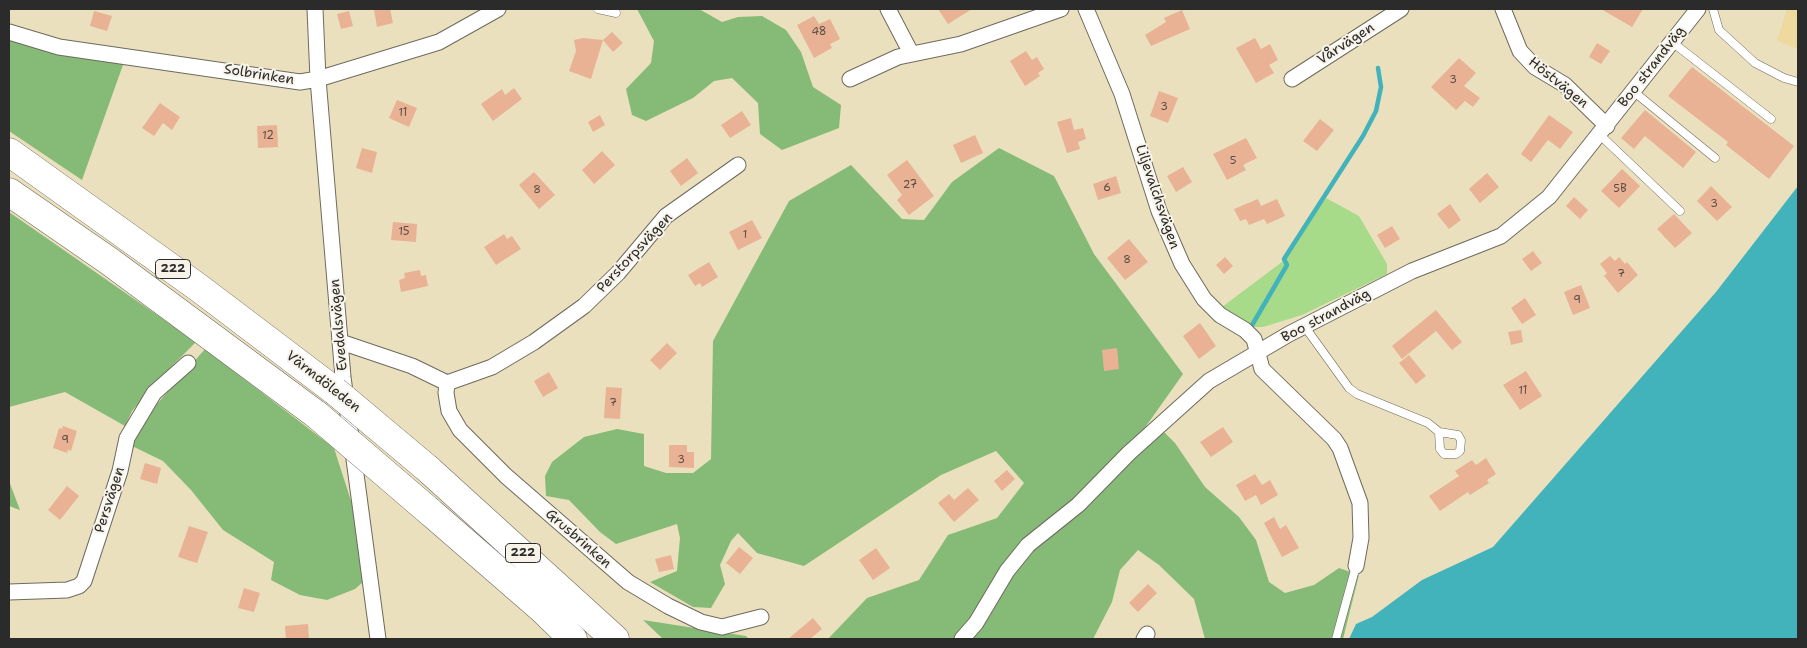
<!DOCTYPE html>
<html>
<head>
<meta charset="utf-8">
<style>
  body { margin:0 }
  #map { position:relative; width:1807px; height:648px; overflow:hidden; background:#eae0bd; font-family:"Shantell Sans",sans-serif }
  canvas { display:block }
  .frame { position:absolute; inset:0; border:10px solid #2b2b2b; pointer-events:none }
</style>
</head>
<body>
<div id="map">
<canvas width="1807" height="648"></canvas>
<div class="frame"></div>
</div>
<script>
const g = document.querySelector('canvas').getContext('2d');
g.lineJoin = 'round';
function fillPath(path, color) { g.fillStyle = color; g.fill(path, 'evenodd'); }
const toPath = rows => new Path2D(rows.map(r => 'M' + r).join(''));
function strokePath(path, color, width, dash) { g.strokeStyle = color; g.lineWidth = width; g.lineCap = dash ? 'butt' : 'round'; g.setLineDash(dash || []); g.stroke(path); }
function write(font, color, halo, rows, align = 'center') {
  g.font = font + ' "Shantell Sans",sans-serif'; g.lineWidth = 4; g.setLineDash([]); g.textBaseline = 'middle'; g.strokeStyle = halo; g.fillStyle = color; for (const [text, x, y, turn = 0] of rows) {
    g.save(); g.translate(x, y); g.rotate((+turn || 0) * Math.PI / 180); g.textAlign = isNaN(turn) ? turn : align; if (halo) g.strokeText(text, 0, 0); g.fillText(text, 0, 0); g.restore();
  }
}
fillPath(toPath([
  [1326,198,1359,216,1387,264,1387,274,1302,315,1263,327,1251,327,1222,307,1282,262]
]), '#a7db8a');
fillPath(toPath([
  [637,9,699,9,722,22,738,17,762,16,786,30,801,52,813,87,841,105,839,128,782,150,760,134,758,103,732,78,714,81,693,98,646,121,632,115,626,89,651,63,654,41],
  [9,40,54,53,124,62,82,180,9,131],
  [999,148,1054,176,1094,254,1183,374,1139,436,1076,503,1024,542,971,621,955,639,828,639,867,598,919,580,948,535,997,518,1024,483,996,451,941,475,804,566,757,553,738,533,731,541,720,565,725,584,711,608,693,607,650,582,677,571,680,538,677,524,616,544,600,532,569,500,546,496,545,476,552,462,584,437,617,429,644,434,644,466,666,473,693,473,711,459,713,341,789,201,851,165,902,219,924,220,952,182],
  [9,212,196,342,156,382,132,411,125,426,65,392,9,407],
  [205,349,334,448,352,504,363,582,355,589,327,600,300,595,271,580,274,562,223,530,191,490,163,461,132,446,150,412],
  [1161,429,1175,443,1205,487,1239,517,1256,540,1269,582,1285,593,1314,585,1339,568,1359,575,1343,639,1205,639,1194,599,1159,565,1138,550,1120,570,1112,602,1093,639,971,639,1010,576,1033,550],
  [9,480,9,481,20,510,9,506],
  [643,620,746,636,749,639,663,639]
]), '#85bb76');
fillPath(toPath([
  [1787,9,1798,9,1798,49,1777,41]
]), '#eeda9e');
fillPath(toPath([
  [1798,186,1798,639,1349,639,1356,624,1372,617,1422,580,1493,547,1716,292]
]), '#42b2bb');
strokePath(toPath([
  [1251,327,1287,265,1284,259,1363,136,1376,111,1381,87,1378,68]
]), '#42b2bb', 4.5);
fillPath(toPath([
  [381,9,390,9,393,23,377,27,374,10],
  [938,9,972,9,948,24],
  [1601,9,1643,9,1632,27],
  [1182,10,1190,29,1151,46,1145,35,1166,22,1164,18],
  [94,11,112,16,107,31,90,26],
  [349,11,353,26,341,29,337,14],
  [814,16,819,24,830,19,840,39,830,44,832,48,814,58,797,25],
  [612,32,623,43,613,52,603,40,591,79,569,71,576,51,574,40,583,38,603,40],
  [1255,38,1261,49,1270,44,1278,60,1269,65,1274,73,1256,83,1236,48],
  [1597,43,1610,51,1601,64,1589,57],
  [1026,51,1032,60,1037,57,1044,69,1038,73,1040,76,1025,86,1010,61],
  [1459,58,1476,73,1464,86,1480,98,1473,107,1465,101,1456,110,1431,87],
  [1692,67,1794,146,1769,179,1726,145,1728,142,1668,96],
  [514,88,522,99,493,121,481,104,502,89,505,95],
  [1159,91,1178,98,1168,123,1150,116],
  [397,100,417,108,409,127,389,118],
  [160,103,180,117,172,130,163,123,154,136,142,128],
  [1645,110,1696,152,1683,168,1645,136,1634,149,1621,138],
  [742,111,751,125,730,138,721,125],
  [600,115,605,125,593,132,588,122],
  [1549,115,1573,132,1560,149,1548,140,1531,162,1521,154],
  [1071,118,1074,130,1083,128,1086,139,1078,142,1080,149,1067,153,1057,122],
  [1320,119,1334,130,1317,151,1303,141],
  [277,125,278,147,258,148,257,126],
  [975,135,983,153,961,163,953,145],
  [1246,138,1257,158,1243,165,1246,170,1227,180,1213,154],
  [362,148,377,152,372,173,356,168],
  [602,151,615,165,594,184,582,170],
  [687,158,698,173,681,186,670,171],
  [907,160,934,196,909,215,897,200,902,195,887,175],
  [1183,167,1192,182,1176,192,1167,176],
  [1622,169,1640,186,1619,208,1601,191],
  [534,172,555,195,539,209,519,185],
  [1487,173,1499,187,1480,203,1469,189],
  [1116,176,1121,193,1098,200,1093,184],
  [1711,186,1732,207,1717,221,1697,201],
  [1574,197,1588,210,1580,219,1566,206],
  [1258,199,1261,206,1277,199,1285,216,1267,224,1264,219,1249,225,1246,219,1240,221,1234,209],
  [1450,204,1461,220,1449,229,1437,214],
  [1674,214,1692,233,1675,248,1657,229],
  [752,220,762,238,738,250,729,232],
  [393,222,417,224,416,242,391,240],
  [1392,226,1400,239,1385,248,1377,235],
  [504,234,507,239,512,236,521,249,496,265,484,247],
  [1129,239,1148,262,1125,280,1107,258],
  [1533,251,1542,263,1531,271,1522,259],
  [1610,256,1615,261,1619,257,1625,264,1627,262,1638,275,1618,293,1604,276,1607,273,1600,264],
  [1225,257,1233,266,1224,274,1216,265],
  [709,262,718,277,702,287,700,283,695,286,688,275],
  [420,270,421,276,426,275,428,286,401,292,399,280,405,278,404,273],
  [1581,285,1590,308,1573,315,1564,292],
  [1525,298,1536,315,1522,324,1511,308],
  [1436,310,1462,342,1452,350,1436,331,1402,359,1392,346],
  [1200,323,1216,346,1199,359,1183,336],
  [1521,330,1523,342,1511,345,1508,332],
  [667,343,677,353,660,370,650,360],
  [1117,348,1119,369,1104,371,1102,350],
  [1409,355,1426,376,1416,384,1399,363],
  [1526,371,1542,396,1520,410,1503,385],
  [549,372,558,388,543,397,534,381],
  [606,387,622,388,620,419,604,418],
  [63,426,77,431,71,451,68,450,67,453,53,448,59,428,62,429],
  [1223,427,1233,442,1211,457,1200,442],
  [669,445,687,445,687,452,694,452,694,468,669,467],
  [1486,458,1496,474,1487,480,1489,483,1470,495,1468,492,1440,511,1429,496,1459,476,1455,471,1472,460,1476,465],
  [145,463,161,468,157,484,140,479],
  [1007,470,1015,479,1002,491,994,481],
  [1255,474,1262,485,1270,480,1278,495,1261,505,1256,495,1245,501,1236,485],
  [67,486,79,496,60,520,48,510],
  [968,488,979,500,954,522,938,503,949,494,954,500],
  [1274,517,1280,529,1286,525,1299,548,1282,557,1264,523],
  [189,526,208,532,197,563,178,557],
  [739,547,753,558,740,574,726,563],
  [876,548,890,568,873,580,859,560],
  [671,555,674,569,659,572,655,559],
  [1148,584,1157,593,1138,612,1129,603],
  [244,588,260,593,254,612,238,608],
  [813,618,822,629,810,639,788,639],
  [308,624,309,639,286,639,285,626]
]), '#e9b294');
const service = toPath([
  [598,9,616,13],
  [1713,9,1719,30,1755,63,1784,78,1798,82],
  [1672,42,1771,119],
  [1633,91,1715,158],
  [1600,135,1680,211],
  [1305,327,1349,388,1357,394,1428,423,1439,432,1440,449,1444,454,1456,454,1460,451,1461,440,1458,435,1439,432],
  [1336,639,1356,566]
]);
const minor = toPath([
  [315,9,318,79,343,377,378,639],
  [888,9,911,53],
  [1086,9,1122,94,1159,211,1182,264,1204,299,1220,315,1245,330,1254,339,1262,369,1334,439,1340,448,1360,503,1361,538,1356,566],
  [1503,9,1520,51,1535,67,1565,85,1607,126],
  [9,32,59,47,300,82,318,79,439,42,498,9],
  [850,79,898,57,961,44,1061,9],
  [1292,79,1401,9],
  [341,342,412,366,447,383,492,367,534,342,584,306,618,273,666,216,738,165],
  [447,383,446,393,449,411,460,430,506,476,628,582,668,606,701,622,722,627,761,617],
  [9,592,67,590,79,586,84,581,120,471,127,438,154,393,188,363],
  [962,639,976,623,1007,571,1028,545,1078,505,1129,453,1209,381,1289,334,1412,271,1501,236,1549,197,1698,9],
  [1144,639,1147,634]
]);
const motorway = toPath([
  [9,152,199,288,335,391],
  [9,192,109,261,317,415],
  [428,469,615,639],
  [429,511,542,609,573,639]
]);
strokePath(service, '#6e6a5e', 9);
strokePath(minor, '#6e6a5e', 17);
strokePath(motorway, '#6e6a5e', 29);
strokePath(service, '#fff', 8);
strokePath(minor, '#fff', 15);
strokePath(motorway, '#fff', 28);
const motorwayBridge = toPath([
  [335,391,428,469],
  [317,415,429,511]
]);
strokePath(motorwayBridge, '#6e6a5e', 29, []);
strokePath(motorwayBridge, '#fff', 28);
write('11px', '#5a4d45', null, [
  ["48",819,32],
  ["3",1453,80],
  ["3",1164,107],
  ["11",403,113],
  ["12",268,136],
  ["5",1233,161],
  ["27",910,185],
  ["6",1107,188],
  ["5B",1620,189],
  ["8",537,190],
  ["3",1714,204],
  ["15",404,232],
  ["1",745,235],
  ["8",1127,260],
  ["7",1621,274],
  ["9",1577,300],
  ["11",1523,391],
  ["7",613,403],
  ["9",65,440],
  ["3",681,460]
]);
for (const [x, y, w] of [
  [173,269,35],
  [523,553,35]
]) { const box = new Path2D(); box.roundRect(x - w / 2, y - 9.5, w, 19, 4); g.fillStyle = '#f7f3e8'; g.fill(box); strokePath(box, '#2b2b2b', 1); }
write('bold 12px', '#2b2b2b', null, [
  ["222",173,269],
  ["222",523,553]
]);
write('14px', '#2b2b2b', '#f7f3e8', [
  ["Vårvägen",1346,44,-33],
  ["Boo strandväg",1652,67,-52],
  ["Solbrinken",259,75,9],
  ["Höstvägen",1558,83,39],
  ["Liljevalchsvägen",1157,197,71],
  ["Perstorpsvägen",635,253,-47],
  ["Boo strandväg",1326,316,-28],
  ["Evedalsvägen",339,325,-95],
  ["Värmdöleden",323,382,38],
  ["Persvägen",110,500,-72],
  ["Grusbrinken",578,539,41]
]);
</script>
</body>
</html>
